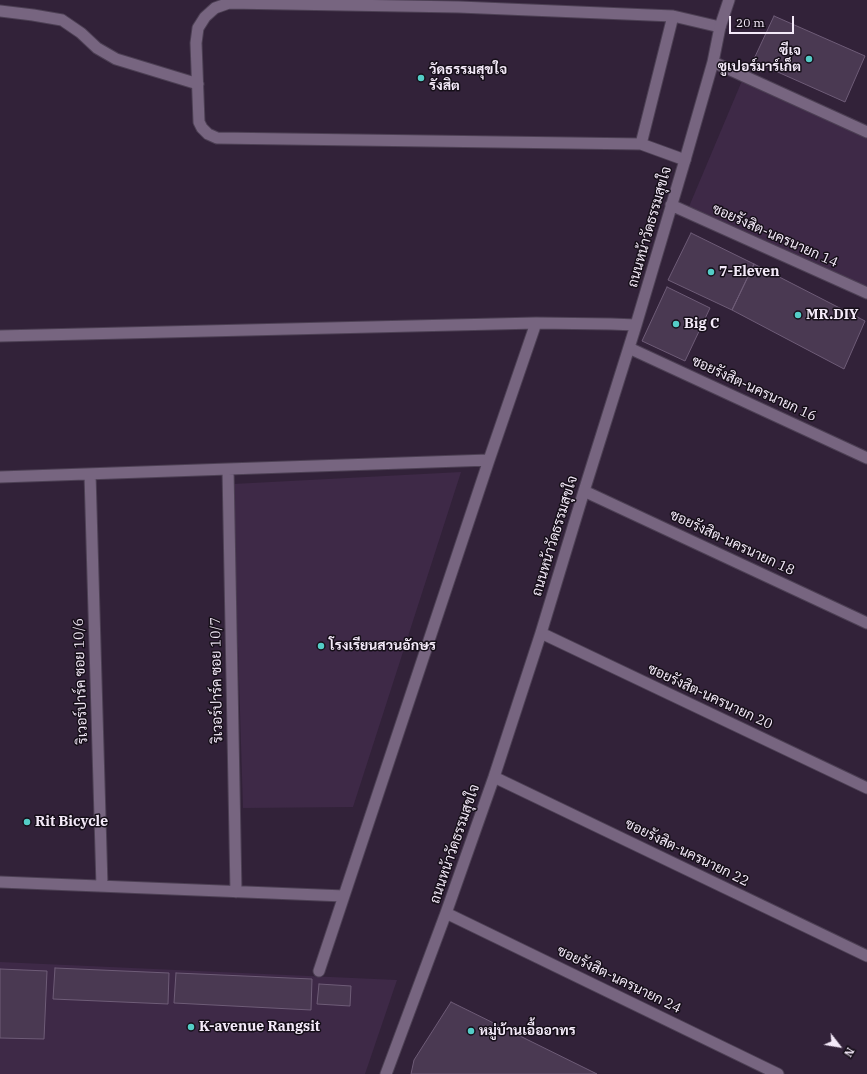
<!DOCTYPE html>
<html>
<head>
<meta charset="utf-8">
<style>
  body { margin:0 }
  #map { position:relative; width:867px; height:1074px; overflow:hidden; background:#322239; font-family:"IBM Plex Serif",serif }
  canvas { display:block }
  .north { position:absolute; left:819px; top:1026px; width:40px; height:40px; -webkit-text-stroke:3px #160f19; paint-order:stroke; rotate:121deg; font-size:11px; font-weight:700; line-height:16px; text-align:center; color:#f3e9f8 }
  .north::after { content:''; display:block; margin:auto; width:14px; height:18px; background:#f3e9f8; clip-path:polygon(50% 0,100% 100%,50% 72%,0 100%) }
  .scale { position:absolute; left:729px; top:16px; width:65px; height:18px; box-sizing:border-box; border:2px solid #f3e9f8; border-top:0; padding-left:5px; font-size:12px; line-height:14px; white-space:nowrap; color:#f3e9f8; -webkit-text-stroke:3px #160f19; paint-order:stroke }
</style>
</head>
<body>
<div id="map">
<canvas width="867" height="1074"></canvas>
<div class="north">N</div>
<div class="scale">20 m</div>
</div>
<script>
const g = document.querySelector('canvas').getContext('2d');
g.lineJoin = 'round';
function fillPath(path, color) { g.fillStyle = color; g.fill(path, 'evenodd'); }
const toPath = rows => new Path2D(rows.map(r => 'M' + r).join(''));
function strokePath(path, color, width, dash) { g.strokeStyle = color; g.lineWidth = width; g.lineCap = dash ? 'butt' : 'round'; g.setLineDash(dash || []); g.stroke(path); }
function write(font, color, halo, rows, align = 'center') {
  g.font = font + ' "IBM Plex Serif",Sarabun,serif'; g.lineWidth = 3; g.setLineDash([]); g.textBaseline = 'middle'; g.strokeStyle = halo; g.fillStyle = color; for (const [text, x, y, turn = 0] of rows) {
    g.save(); g.translate(x, y); g.rotate((+turn || 0) * Math.PI / 180); g.textAlign = isNaN(turn) ? turn : align; if (halo) g.strokeText(text, 0, 0); g.fillText(text, 0, 0); g.restore();
  }
}
fillPath(toPath([
  [744,76,867,132,867,291,688,209],
  [461,472,353,807,243,808,233,484],
  [0,962,397,980,365,1074,0,1074]
]), '#3e2947');
const building = toPath([
  [774,16,865,56,845,102,753,61,774,16],
  [691,233,754,264,732,310,668,280,691,233],
  [754,264,865,321,844,369,732,310,754,264],
  [667,287,710,308,685,361,642,341,667,287],
  [55,968,169,973,168,1004,53,999,55,968],
  [0,969,47,971,44,1039,0,1038,0,969],
  [176,973,312,979,311,1010,174,1003,176,973],
  [319,984,351,986,350,1006,317,1004,319,984],
  [451,1002,597,1074,411,1074,414,1060,451,1002]
]);
fillPath(building, '#4a3952');
strokePath(building, '#6e5c77', 1);
const service = toPath([
  [0,11,33,15,62,20,81,33,97,48,116,59,198,84],
  [641,144,673,16],
  [685,160,641,144,217,138,208,134,202,128,199,122,196,43,198,28,205,17,215,8,229,3,459,7,673,16,720,27]
]);
const minor = toPath([
  [713,62,867,132],
  [671,205,867,293],
  [0,336,536,323,611,324,636,325],
  [629,348,867,458],
  [228,469,236,892],
  [90,474,102,886],
  [0,477,228,469,489,460],
  [584,491,867,623],
  [541,633,867,788],
  [494,777,867,956],
  [0,882,344,896],
  [446,913,778,1074],
  [319,971,489,460,536,323],
  [386,1074,446,913,494,777,541,633,584,491,636,325,685,160,713,62,720,27,729,0]
]);
strokePath(service, '#4d4054', 13);
strokePath(minor, '#4d4054', 13);
strokePath(service, '#776580', 11);
strokePath(minor, '#776580', 11);
for (const [x, y, r, color] of [
  [809,59,4,"#54cdc7"],
  [421,78,4,"#54cdc7"],
  [711,272,4,"#54cdc7"],
  [798,315,4,"#54cdc7"],
  [676,324,4,"#54cdc7"],
  [321,646,4,"#54cdc7"],
  [27,822,4,"#54cdc7"],
  [191,1027,4,"#54cdc7"],
  [471,1031,4,"#54cdc7"]
]) { const dot = new Path2D(); dot.arc(x, y, r, 0, 2 * Math.PI); g.fillStyle = color; g.fill(dot); strokePath(dot, '#160f19', 1.5); }
write('bold 14px', '#f3e9f8', '#160f19', [
  ["ซีเจ",801,51,"right"],
  ["ซูเปอร์มาร์เก็ต",801,67,"right"],
  ["วัดธรรมสุขใจ",429,70],
  ["รังสิต",429,86],
  ["7-Eleven",719,272],
  ["MR.DIY",806,315],
  ["Big C",684,324],
  ["โรงเรียนสวนอักษร",329,646],
  ["Rit Bicycle",35,822],
  ["K-avenue Rangsit",199,1027],
  ["หมู่บ้านเอื้ออาทร",479,1031]
], 'left');
write('14px', '#f3e9f8', '#160f19', [
  ["ถนนหน้าวัดธรรมสุขใจ",650,227,-74],
  ["ซอยรังสิต-นครนายก 14",775,236,24],
  ["ซอยรังสิต-นครนายก 16",754,389,25],
  ["ถนนหน้าวัดธรรมสุขใจ",555,536,-73],
  ["ซอยรังสิต-นครนายก 18",732,543,25],
  ["ริเวอร์ปาร์ค ซอย 10/7",217,680,-91],
  ["ริเวอร์ปาร์ค ซอย 10/6",81,681,-92],
  ["ซอยรังสิต-นครนายก 20",710,697,25],
  ["ถนนหน้าวัดธรรมสุขใจ",455,844,-71],
  ["ซอยรังสิต-นครนายก 22",687,853,26],
  ["ซอยรังสิต-นครนายก 24",619,980,26]
]);
</script>
</body>
</html>
